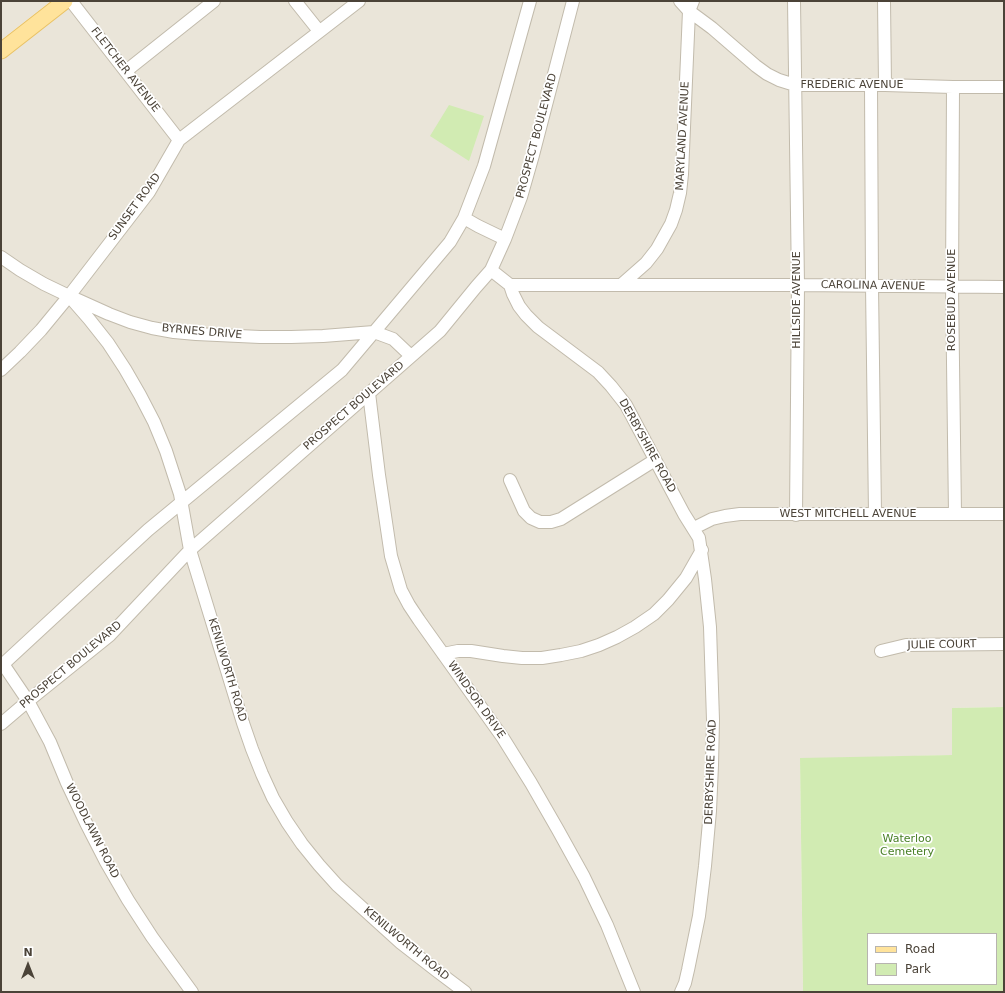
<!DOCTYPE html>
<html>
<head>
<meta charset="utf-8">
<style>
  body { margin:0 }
  #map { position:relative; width:1005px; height:993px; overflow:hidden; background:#f6f2eb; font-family:"DejaVu Sans",sans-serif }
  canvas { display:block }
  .frame { position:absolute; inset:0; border:2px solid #4b4338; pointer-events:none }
  .legend { position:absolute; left:867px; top:933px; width:130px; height:52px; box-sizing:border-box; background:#fff; border:1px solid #b7b4af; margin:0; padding:5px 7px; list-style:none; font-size:12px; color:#4b4338 }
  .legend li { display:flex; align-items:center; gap:8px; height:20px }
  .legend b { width:20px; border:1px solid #b7b4af }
  .north { position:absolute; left:8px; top:945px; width:40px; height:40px; -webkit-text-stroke:3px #fff; paint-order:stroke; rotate:0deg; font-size:11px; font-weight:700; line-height:16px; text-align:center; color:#4b4338 }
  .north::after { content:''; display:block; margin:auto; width:14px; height:18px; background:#4b4338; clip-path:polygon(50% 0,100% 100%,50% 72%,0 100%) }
</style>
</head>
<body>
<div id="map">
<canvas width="1005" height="993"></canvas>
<div class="frame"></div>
<ul class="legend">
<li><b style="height:5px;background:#ffe39b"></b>Road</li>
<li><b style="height:11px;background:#d1ebb2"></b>Park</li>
</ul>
<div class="north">N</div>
</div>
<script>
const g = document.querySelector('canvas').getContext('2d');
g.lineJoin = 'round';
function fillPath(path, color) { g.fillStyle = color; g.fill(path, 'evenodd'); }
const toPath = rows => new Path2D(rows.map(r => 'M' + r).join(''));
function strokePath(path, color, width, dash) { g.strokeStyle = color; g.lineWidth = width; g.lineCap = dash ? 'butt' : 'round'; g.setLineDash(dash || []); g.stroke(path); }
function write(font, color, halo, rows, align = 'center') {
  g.font = font + ' "DejaVu Sans",sans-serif'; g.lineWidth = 3.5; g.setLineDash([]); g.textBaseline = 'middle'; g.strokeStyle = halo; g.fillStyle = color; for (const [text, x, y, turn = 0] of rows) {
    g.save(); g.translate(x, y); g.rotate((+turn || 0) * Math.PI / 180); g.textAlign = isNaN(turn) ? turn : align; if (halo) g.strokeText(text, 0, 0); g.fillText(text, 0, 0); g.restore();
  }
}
fillPath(toPath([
  [1,1,51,1,1,40],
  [76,1,1004,1,1004,707,952,708,952,755,800,759,803,992,1,992,1,59]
]), '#eae5d9');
fillPath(toPath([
  [449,105,484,116,469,161,430,136],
  [1004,707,1004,992,803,992,800,758,952,755,952,708],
  [868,934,996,934,996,984,868,984]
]), '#d1ebb2');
const minor = toPath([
  [71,1,179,140],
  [295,1,319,31],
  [680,1,689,11,712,28,756,66,767,74,779,80,795,85,885,85,953,87,1004,87],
  [794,1,798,285,796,515],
  [884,1,885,85],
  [126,71,214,1],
  [871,85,872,286,875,514],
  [953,87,952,287,955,514],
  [464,218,478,226,505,239],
  [1,257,20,270,44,284,69,296,109,314,130,322,152,328,174,332,196,334,260,337,291,337,323,336,374,332,393,339,411,356],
  [491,270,510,285,513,294,519,306,526,315,538,327,598,372,611,386,626,405,684,514,699,538,705,579,710,627,713,720,712,765,710,811,705,866,699,916,688,970,685,983,681,992],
  [510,285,621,285,646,263,657,249,671,224,676,210,680,193,682,174,689,11,693,1],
  [621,285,798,285,1004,287],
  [69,296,89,319,108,343,125,369,140,395,154,422,166,451,180,494,190,550,243,723,252,749,262,774,273,798,287,822,302,844,319,865,337,885,401,943,437,971,465,992],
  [1,370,20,352,41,330,69,296,149,192,179,140,359,1],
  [369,393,379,475,391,556,401,590,409,605,419,620,503,738,531,783,558,830,584,877,607,925,634,992],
  [510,480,524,511,531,518,540,522,551,522,561,519,655,460],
  [694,528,712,519,725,516,740,514,1004,514],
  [881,651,906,645,1004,644],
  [443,654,458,651,471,651,503,656,522,658,542,658,561,655,581,651,599,645,617,637,635,627,654,614,668,600,686,578,702,550],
  [3,664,28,701,50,742,67,783,86,823,106,862,128,900,152,937,192,992],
  [1,666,148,530,342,370,450,242,464,218,484,166,530,1],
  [1,724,28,701,110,635,190,550,440,331,476,287,491,270,505,239,521,197,533,155,573,1]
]);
const major = toPath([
  [1,51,65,1]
]);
strokePath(minor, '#c2bbac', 14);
strokePath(major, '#e9c265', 17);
strokePath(minor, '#fff', 12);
strokePath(major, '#ffe39b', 15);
write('11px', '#4b4338', '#fff', [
  ["FLETCHER AVENUE",125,70,52],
  ["FREDERIC AVENUE",852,85],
  ["PROSPECT BOULEVARD",537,136,-75],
  ["MARYLAND AVENUE",683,136,-87],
  ["SUNSET ROAD",135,207,-54],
  ["CAROLINA AVENUE",873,286,1],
  ["HILLSIDE AVENUE",797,300,-90],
  ["ROSEBUD AVENUE",952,300,-90],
  ["BYRNES DRIVE",202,332,5],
  ["PROSPECT BOULEVARD",354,406,-41],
  ["DERBYSHIRE ROAD",647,446,61],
  ["WEST MITCHELL AVENUE",848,514],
  ["JULIE COURT",942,645,-1],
  ["PROSPECT BOULEVARD",71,665,-40],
  ["KENILWORTH ROAD",227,670,73],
  ["WINDSOR DRIVE",476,700,55],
  ["DERBYSHIRE ROAD",711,772,-88],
  ["WOODLAWN ROAD",92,831,63],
  ["KENILWORTH ROAD",406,944,40]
]);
write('11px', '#498027', '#fff', [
  ["Waterloo",907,839],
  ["Cemetery",907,852]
]);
</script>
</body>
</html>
